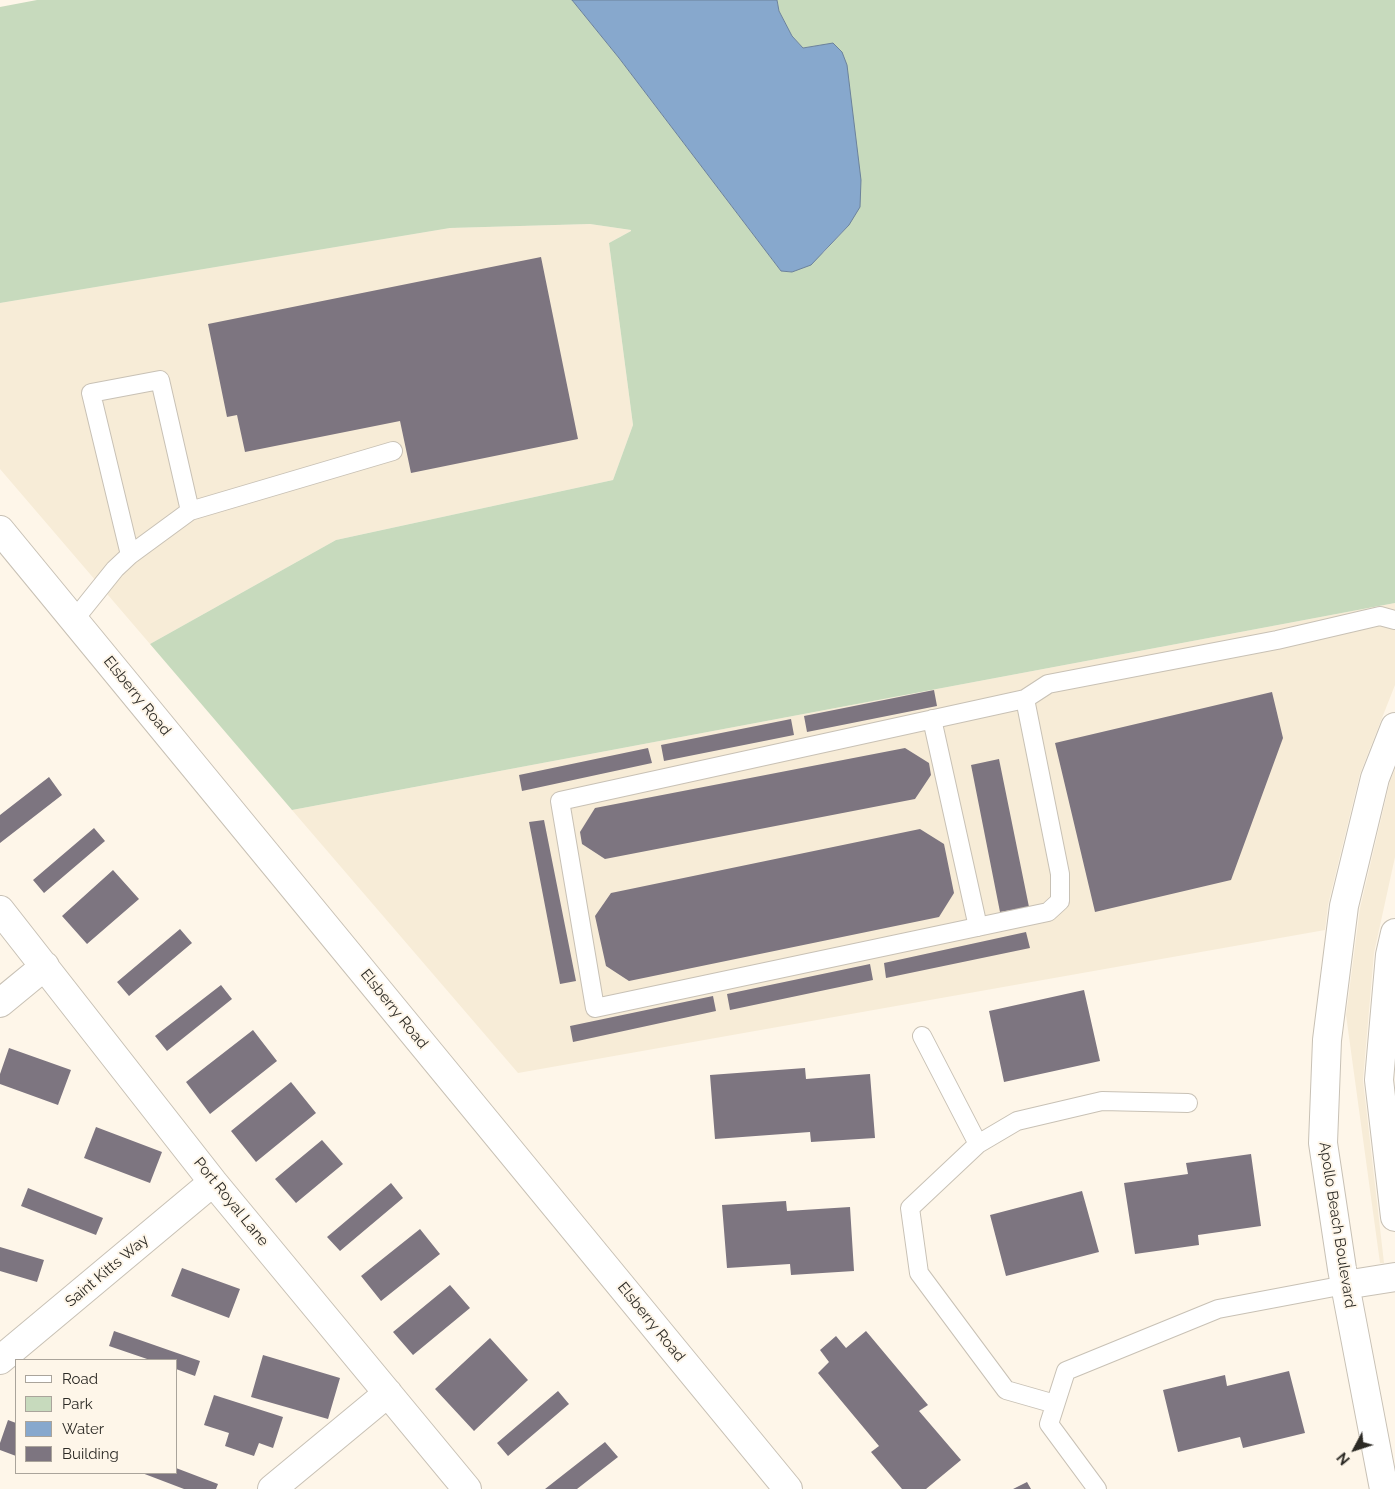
<!DOCTYPE html>
<html>
<head>
<meta charset="utf-8">
<style>
  body { margin:0 }
  #map { position:relative; width:1395px; height:1489px; overflow:hidden; background:#fef6e9; font-family:Raleway,sans-serif }
  canvas { display:block }
  .legend { position:absolute; left:15px; top:1359px; width:162px; height:115px; box-sizing:border-box; background:#fef6e9; border:1px solid #aaa49b; margin:0; padding:6px 9px; list-style:none; font-size:15px; color:#2c2a25 }
  .legend li { display:flex; align-items:center; gap:10px; height:25px }
  .legend b { width:25px; border:1px solid #aaa49b }
  .north { position:absolute; left:1330px; top:1424px; width:50px; height:50px; -webkit-text-stroke:4px #fef6e9; paint-order:stroke; rotate:230deg; font-size:14px; font-weight:700; line-height:20px; text-align:center; color:#2c2a25 }
  .north::after { content:''; display:block; margin:auto; width:18px; height:22px; background:#2c2a25; clip-path:polygon(50% 0,100% 100%,50% 72%,0 100%) }
</style>
</head>
<body>
<div id="map">
<canvas width="1395" height="1489"></canvas>
<ul class="legend">
<li><b style="height:6px;background:#fff"></b>Road</li>
<li><b style="height:14px;background:#c7dabd"></b>Park</li>
<li><b style="height:14px;background:#87a8cd"></b>Water</li>
<li><b style="height:14px;background:#7d7580"></b>Building</li>
</ul>
<div class="north">N</div>
</div>
<script>
const g = document.querySelector('canvas').getContext('2d');
g.lineJoin = 'round';
function fillPath(path, color) { g.fillStyle = color; g.fill(path, 'evenodd'); }
const toPath = rows => new Path2D(rows.map(r => 'M' + r).join(''));
function strokePath(path, color, width, dash) { g.strokeStyle = color; g.lineWidth = width; g.lineCap = dash ? 'butt' : 'round'; g.setLineDash(dash || []); g.stroke(path); }
function write(font, color, halo, rows, align = 'center') {
  g.font = font + ' Raleway,sans-serif'; g.lineWidth = 4; g.setLineDash([]); g.textBaseline = 'middle'; g.strokeStyle = halo; g.fillStyle = color; for (const [text, x, y, turn = 0] of rows) {
    g.save(); g.translate(x, y); g.rotate((+turn || 0) * Math.PI / 180); g.textAlign = isNaN(turn) ? turn : align; if (halo) g.strokeText(text, 0, 0); g.fillText(text, 0, 0); g.restore();
  }
}
fillPath(toPath([
  [590,224,631,230,631,231,609,243,633,425,613,480,336,540,150,644,0,469,0,303,450,228],
  [1395,603,1395,685,1360,774,1328,905,1325,930,518,1073,292,810],
  [1395,769,1395,857,1374,953,1363,1080,1384,1263,1380,1263,1346,1015,1360,908,1390,781]
]), '#f7ecd7');
fillPath(toPath([
  [37,0,572,0,619,58,781,271,792,272,824,252,849,225,822,45,803,48,792,36,779,11,777,0,1395,0,1395,603,292,810,150,644,336,540,613,480,633,425,609,243,631,231,631,230,590,224,450,228,0,303,0,7]
]), '#c7dabd');
const water = toPath([
  [572,0,777,0,779,11,792,36,803,48,833,43,842,52,847,65,861,180,860,207,849,225,811,265,792,272,781,271,619,58,572,0]
]);
fillPath(water, '#87a8cd');
strokePath(water, '#6c829b', 1);
fillPath(toPath([
  [541,257,578,439,411,473,400,421,245,452,237,415,227,417,208,324],
  [934,690,937,706,807,732,804,716],
  [1272,692,1283,738,1231,880,1095,912,1055,743],
  [791,719,794,735,664,761,661,745],
  [648,748,652,763,522,791,519,775],
  [905,748,929,763,931,775,915,799,605,859,582,844,580,832,595,808],
  [999,759,1029,907,1000,912,971,765],
  [49,777,62,795,0,843,0,815],
  [544,820,576,981,560,984,529,822],
  [94,828,105,841,44,893,33,880],
  [920,829,944,844,954,893,939,917,629,981,606,966,595,916,611,893],
  [113,870,139,899,87,944,62,916],
  [180,929,192,943,129,996,117,982],
  [1026,932,1030,948,886,978,884,963],
  [870,964,873,980,730,1010,727,994],
  [221,985,232,999,167,1051,155,1036],
  [1084,990,1100,1061,1004,1082,989,1011],
  [713,996,716,1011,573,1042,570,1026],
  [253,1030,277,1061,210,1114,186,1082],
  [9,1048,71,1070,58,1105,0,1084,0,1074],
  [805,1068,806,1079,870,1074,875,1138,811,1142,810,1132,715,1139,710,1075],
  [291,1082,316,1113,256,1162,231,1131],
  [96,1127,162,1152,150,1183,84,1158],
  [322,1140,343,1164,296,1203,275,1179],
  [1251,1154,1261,1226,1198,1235,1199,1245,1135,1254,1124,1183,1188,1174,1186,1163],
  [391,1183,403,1198,340,1251,327,1237],
  [28,1188,103,1218,96,1235,21,1206],
  [1082,1191,1099,1252,1006,1276,990,1215],
  [786,1201,787,1211,850,1207,854,1271,791,1275,790,1264,727,1268,722,1205],
  [420,1229,440,1254,381,1301,361,1276],
  [0,1247,44,1260,37,1282,0,1271],
  [182,1268,240,1289,229,1318,171,1296],
  [450,1285,470,1308,413,1355,393,1332],
  [114,1331,200,1361,195,1376,176,1369,176,1360,150,1360,109,1346],
  [866,1331,928,1405,919,1411,961,1460,926,1489,902,1489,871,1452,879,1446,818,1373,829,1362,820,1350,836,1336,846,1348],
  [490,1338,528,1380,474,1431,435,1389],
  [263,1355,340,1378,328,1419,251,1397],
  [1289,1371,1305,1433,1243,1448,1240,1437,1178,1452,1163,1390,1225,1375,1227,1386],
  [558,1391,569,1404,508,1456,497,1443],
  [214,1395,283,1417,273,1448,259,1443,254,1456,225,1446,229,1433,204,1425],
  [8,1420,16,1423,16,1456,0,1450,0,1443],
  [605,1442,618,1457,577,1489,545,1489],
  [176,1468,218,1484,216,1489,184,1489,142,1473,176,1473],
  [1027,1482,1031,1489,1013,1489]
]), '#7d7580');
const service = toPath([
  [190,511,393,451],
  [74,620,115,569,130,555,190,511,160,380,91,393,130,555],
  [1025,699,1060,874,1060,901,1048,912,595,1008,560,801,1025,699,1048,684,1277,640,1380,616,1395,620],
  [932,719,978,927],
  [922,1036,978,1144],
  [1055,1404,1006,1390,919,1273,910,1208,978,1144,1017,1121,1102,1101,1188,1103],
  [1097,1489,1049,1424,1066,1371,1218,1309,1345,1285]
]);
const minor = toPath([
  [0,530,788,1489],
  [0,910,213,1182,467,1489],
  [0,1003,45,966],
  [0,1360,213,1182],
  [272,1489,388,1393]
]);
const tertiary = toPath([
  [1345,1285,1395,1277]
]);
const secondary = toPath([
  [1395,933,1390,955,1379,1080,1395,1217],
  [1384,1489,1342,1269,1323,1143,1327,1040,1344,906,1375,778,1395,727]
]);
strokePath(service, '#c8c1b5', 20);
strokePath(minor, '#c8c1b5', 30);
strokePath(tertiary, '#c8c1b5', 30);
strokePath(secondary, '#c8c1b5', 30);
strokePath(service, '#fff', 18);
strokePath(minor, '#fff', 28);
strokePath(tertiary, '#fff', 28);
strokePath(secondary, '#fff', 28);
write('15px', '#2c2a25', '#fef6e9', [
  ["Elsberry Road",137,696,51],
  ["Elsberry Road",394,1009,51],
  ["Port Royal Lane",231,1202,51],
  ["Apollo Beach Boulevard",1337,1225,81],
  ["Saint Kitts Way",107,1271,-40],
  ["Elsberry Road",651,1322,51]
]);
</script>
</body>
</html>
